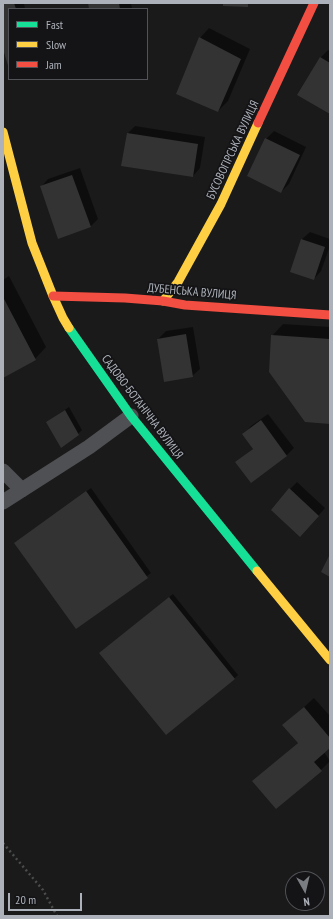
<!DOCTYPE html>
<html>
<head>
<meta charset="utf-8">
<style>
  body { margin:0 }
  #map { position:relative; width:333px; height:919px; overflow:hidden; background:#1a1a1a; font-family:"PT Sans Narrow",sans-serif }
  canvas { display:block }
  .frame { position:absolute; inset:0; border:4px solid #adb2ba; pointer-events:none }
  .legend { position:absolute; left:8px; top:8px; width:140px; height:72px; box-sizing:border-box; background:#141416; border:1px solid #515358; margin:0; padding:5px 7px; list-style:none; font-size:12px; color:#adb2ba }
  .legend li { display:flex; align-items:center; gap:8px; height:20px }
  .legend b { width:20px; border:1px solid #515358 }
  .north { position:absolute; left:285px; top:871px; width:40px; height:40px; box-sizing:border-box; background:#141416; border:1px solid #515358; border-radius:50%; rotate:172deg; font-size:11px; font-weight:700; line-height:16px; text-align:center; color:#adb2ba }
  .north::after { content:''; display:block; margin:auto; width:14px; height:18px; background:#7a7d82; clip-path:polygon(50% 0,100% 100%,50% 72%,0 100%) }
  .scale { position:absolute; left:8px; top:893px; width:74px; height:18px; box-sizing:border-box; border:2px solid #adb2ba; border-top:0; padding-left:5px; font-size:12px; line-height:14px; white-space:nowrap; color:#adb2ba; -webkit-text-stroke:3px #141416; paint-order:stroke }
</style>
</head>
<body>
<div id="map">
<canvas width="333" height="919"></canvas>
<div class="frame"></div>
<ul class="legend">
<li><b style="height:5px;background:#16e098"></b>Fast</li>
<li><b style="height:5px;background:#ffcf43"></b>Slow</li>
<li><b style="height:5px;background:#f24e42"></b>Jam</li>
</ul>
<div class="north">N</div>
<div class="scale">20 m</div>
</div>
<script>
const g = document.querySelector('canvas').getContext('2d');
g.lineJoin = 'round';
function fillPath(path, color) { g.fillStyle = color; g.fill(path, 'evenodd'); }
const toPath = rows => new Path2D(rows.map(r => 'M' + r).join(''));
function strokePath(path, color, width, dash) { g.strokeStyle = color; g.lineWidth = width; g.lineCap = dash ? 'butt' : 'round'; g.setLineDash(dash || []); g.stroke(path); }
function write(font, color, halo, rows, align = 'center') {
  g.font = font + ' "PT Sans Narrow",sans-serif'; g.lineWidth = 3.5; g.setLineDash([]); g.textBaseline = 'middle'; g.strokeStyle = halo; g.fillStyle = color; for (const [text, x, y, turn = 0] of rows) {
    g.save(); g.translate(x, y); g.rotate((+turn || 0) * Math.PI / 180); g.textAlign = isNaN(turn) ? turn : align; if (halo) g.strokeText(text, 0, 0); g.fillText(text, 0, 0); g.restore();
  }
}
fillPath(toPath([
  [3,3,24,3,25,9,9,9,9,67,3,45],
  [89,3,131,3,132,9,90,9],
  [209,28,250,49,228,101,218,111,200,38],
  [328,50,330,51,330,113,320,58],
  [135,126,205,137,200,168,193,176,128,133],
  [274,131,306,147,289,184,281,192,266,139],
  [80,168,98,219,91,226,59,238,41,187,48,179],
  [310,232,330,239,330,246,321,271,314,279,292,271,302,239],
  [9,276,46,347,35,359,3,377,3,280],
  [283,324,330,327,330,423,272,336],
  [193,327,200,369,192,376,158,339,166,331],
  [69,407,82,430,78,434,47,422],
  [268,414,294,448,286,456,237,462,254,448,244,434,251,426],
  [297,482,325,508,308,528,290,489],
  [91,488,151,573,76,628,15,543],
  [173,594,238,675,234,679,105,649],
  [314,698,330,716,330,747,324,752,330,761,321,770,264,772,299,742,284,725]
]), '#0007');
fillPath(toPath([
  [3,3,14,3,16,9,9,9,9,69,3,49],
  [88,3,119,3,120,9,89,9],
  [223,3,248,3,248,7,223,6],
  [199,37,241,59,218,112,176,94],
  [320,57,330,63,330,114,297,95],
  [127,133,198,144,193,177,121,166],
  [265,138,300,155,281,193,247,176],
  [72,175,91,227,58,239,40,186],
  [301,239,325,247,314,280,290,272],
  [3,297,36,360,3,378],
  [186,334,193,377,164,382,157,339],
  [271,335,330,339,330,424,305,422,269,372],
  [65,410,79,435,61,448,46,422],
  [261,420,287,456,251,483,235,462,253,449,242,434],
  [289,488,319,516,300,537,271,510],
  [86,491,148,578,76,629,14,543],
  [330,554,330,577,321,572],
  [169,597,235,679,166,735,99,653],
  [304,707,330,738,330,748,314,762,322,771,276,809,252,781,298,743,282,725]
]), '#333334');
strokePath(toPath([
  [3,843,43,890,57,916]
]), '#4a4c4e', 2.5, [2, 3]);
strokePath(toPath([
  [3,471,22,490],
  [3,502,89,447,131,416]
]), '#4f5053', 15);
strokePath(toPath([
  [69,328,131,416,257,571]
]), '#16e098', 9);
strokePath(toPath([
  [3,132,32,243,53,296,63,318,69,328],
  [163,301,178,282,221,204,258,123],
  [257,571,330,660]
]), '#ffcf43', 9);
strokePath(toPath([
  [258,123,314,3],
  [53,296,125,298,163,301,185,305,330,315]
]), '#f24e42', 9);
write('12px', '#adb2ba', '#141416', [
  ["БУСОВОГІРСЬКА ВУЛИЦЯ",233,150,-65],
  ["ДУБЕНСЬКА ВУЛИЦЯ",192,292,5],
  ["САДОВО-БОТАНІЧНА ВУЛИЦЯ",142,407,53]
]);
</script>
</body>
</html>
